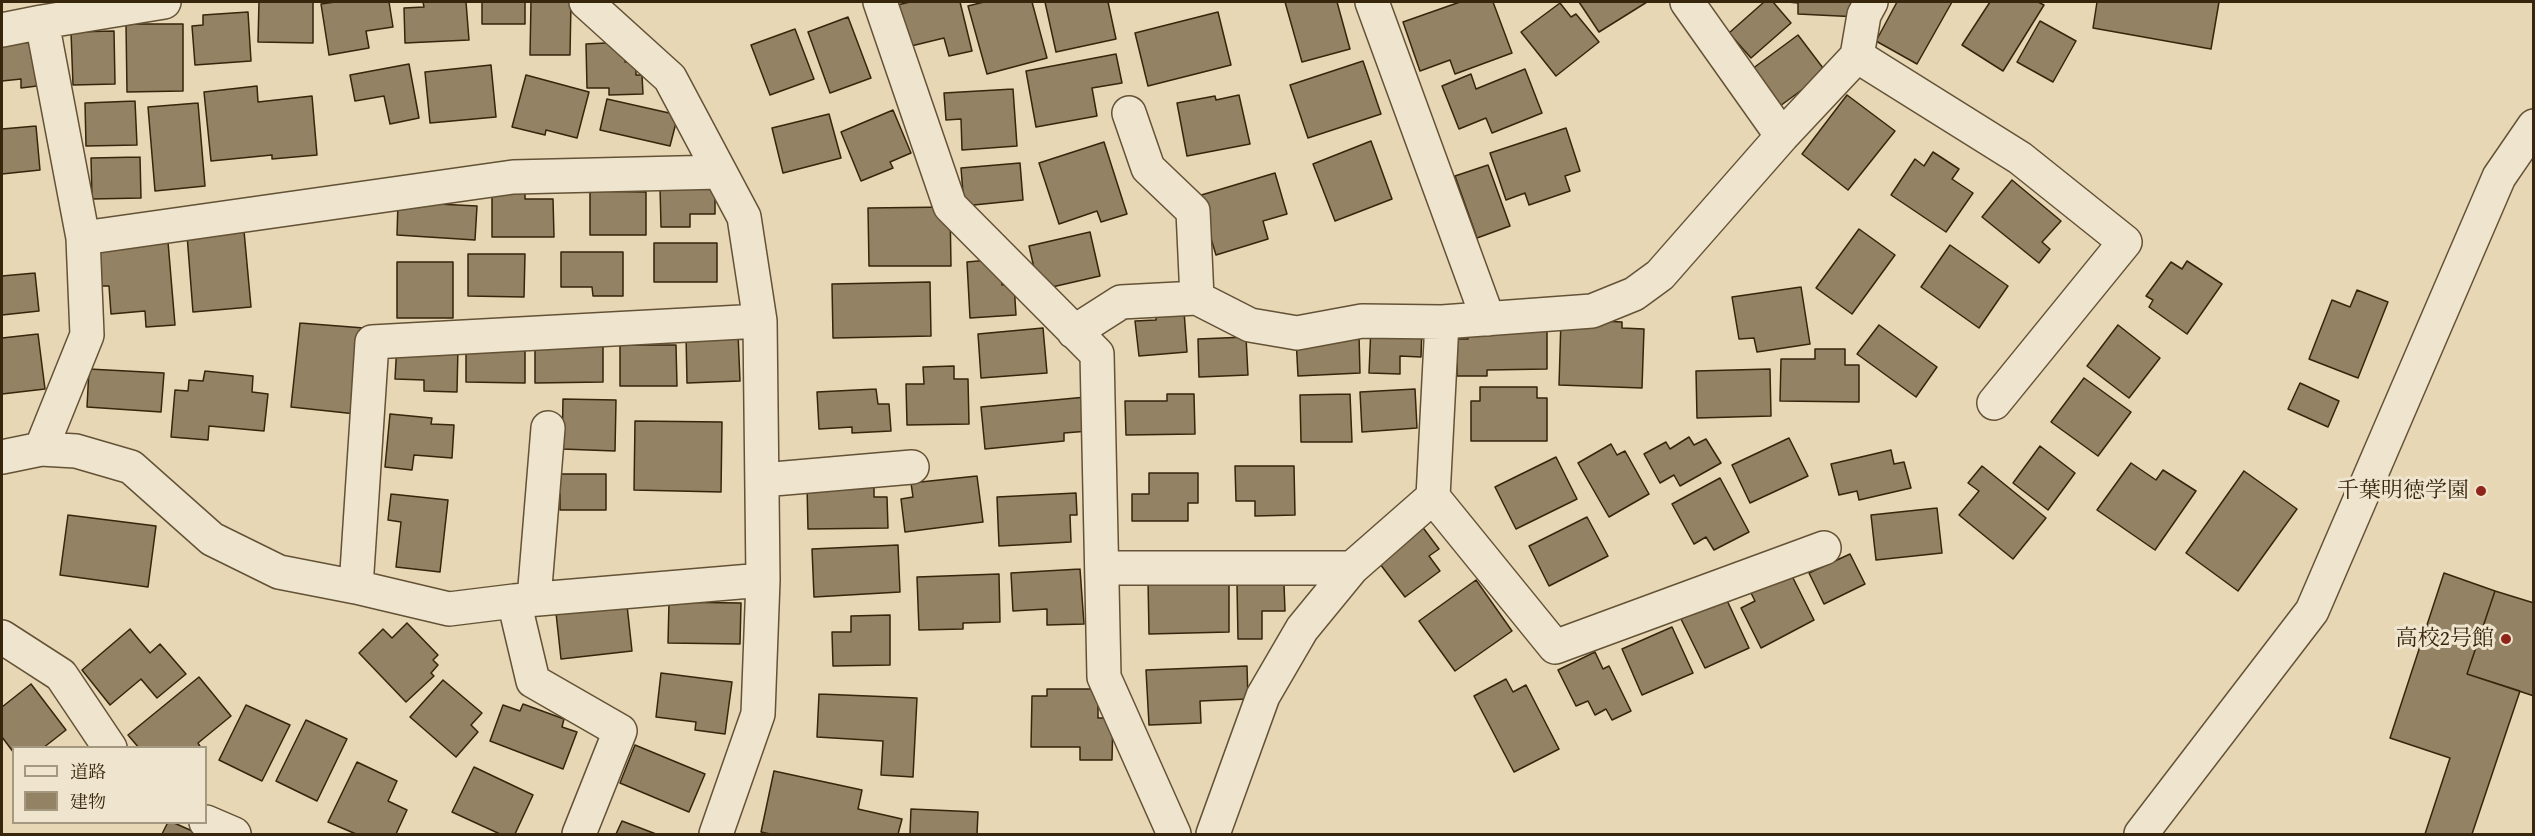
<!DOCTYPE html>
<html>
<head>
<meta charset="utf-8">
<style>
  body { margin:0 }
  #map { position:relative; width:2535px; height:836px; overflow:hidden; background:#e7d7b4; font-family:"Gentium Book Plus","Noto Serif JP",serif }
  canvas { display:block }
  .frame { position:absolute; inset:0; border:3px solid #37250c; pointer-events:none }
  .legend { position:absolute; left:12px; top:746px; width:195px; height:78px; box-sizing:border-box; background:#efe5ce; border:2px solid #a59880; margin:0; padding:8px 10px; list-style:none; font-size:18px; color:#37250c }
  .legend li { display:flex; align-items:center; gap:12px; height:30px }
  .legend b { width:30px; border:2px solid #a59880 }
</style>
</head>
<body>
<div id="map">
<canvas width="2535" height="836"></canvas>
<div class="frame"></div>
<ul class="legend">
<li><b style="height:8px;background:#efe5ce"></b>道路</li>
<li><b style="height:16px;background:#938263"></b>建物</li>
</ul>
</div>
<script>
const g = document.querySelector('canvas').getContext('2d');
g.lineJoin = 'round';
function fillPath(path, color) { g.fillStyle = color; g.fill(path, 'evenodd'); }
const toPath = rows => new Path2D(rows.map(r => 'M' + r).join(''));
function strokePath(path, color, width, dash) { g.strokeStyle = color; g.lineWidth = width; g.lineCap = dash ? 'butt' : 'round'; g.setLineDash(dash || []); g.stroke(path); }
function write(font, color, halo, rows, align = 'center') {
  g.font = font + ' "Gentium Book Plus","Noto Serif JP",serif'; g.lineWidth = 6; g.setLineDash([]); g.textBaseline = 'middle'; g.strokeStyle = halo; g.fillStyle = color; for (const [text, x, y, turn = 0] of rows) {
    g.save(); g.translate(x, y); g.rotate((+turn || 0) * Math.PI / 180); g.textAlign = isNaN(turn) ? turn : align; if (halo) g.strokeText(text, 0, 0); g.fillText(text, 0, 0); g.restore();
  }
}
const building = toPath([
  [259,2,313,2,313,43,258,42,259,2],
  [335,2,389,2,393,27,366,31,369,48,329,55,321,4,335,2],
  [423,2,466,2,469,40,405,43,404,8,424,7,423,2],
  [482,2,525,2,525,24,482,24,482,2],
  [531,2,571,2,570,55,530,55,531,2],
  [910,2,960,2,972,51,949,56,944,38,903,48,893,6,910,2],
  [984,2,1032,2,1047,58,987,74,968,6,984,2],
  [1045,2,1108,2,1116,39,1056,52,1045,2],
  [1285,2,1337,2,1350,49,1302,62,1285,2],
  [1460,2,1493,2,1512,53,1455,74,1450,60,1420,71,1403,22,1460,2],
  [1579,2,1647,2,1599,32,1579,2],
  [1764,2,1773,2,1791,23,1751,58,1729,33,1764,2],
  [1788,2,1860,2,1859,17,1798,14,1798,3,1788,2],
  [1897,2,1952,2,1917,64,1876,41,1897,2],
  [1990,2,2038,2,2044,5,2003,71,1962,45,1990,2],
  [2097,2,2219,2,2211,49,2093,28,2097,2],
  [1560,3,1571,17,1576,14,1599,42,1556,76,1521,32,1560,3],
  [248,12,251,61,195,65,192,26,203,25,203,15,248,12],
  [1218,12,1231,65,1148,86,1135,33,1218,12],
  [848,17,871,78,830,93,808,32,848,17],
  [2040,21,2076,41,2053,82,2017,62,2040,21],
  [126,24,183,24,183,91,127,92,126,24],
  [795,29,814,79,770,95,751,45,795,29],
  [114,31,115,84,73,85,71,32,114,31],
  [1798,35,1826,72,1776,109,1748,72,1798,35],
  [33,42,37,86,21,88,21,79,2,81,2,45,33,42],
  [625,42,625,62,636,62,636,75,642,75,643,94,609,95,609,88,587,88,586,44,625,42],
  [1116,54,1122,83,1092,88,1097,116,1036,127,1026,71,1116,54],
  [1363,61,1381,114,1308,138,1290,85,1363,61],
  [409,64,419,118,390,124,384,96,355,101,350,75,409,64],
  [491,65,496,117,430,123,425,72,491,65],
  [1525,69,1542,113,1492,133,1486,118,1459,129,1442,86,1471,74,1476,89,1525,69],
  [526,75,589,92,577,138,546,130,545,135,512,127,526,75],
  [257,86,258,102,312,96,317,155,272,159,272,155,211,161,204,92,257,86],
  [1013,89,1017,146,962,150,961,119,946,120,944,93,1013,89],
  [1239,95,1250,144,1187,156,1177,103,1215,96,1216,100,1239,95],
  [1847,95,1895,131,1848,190,1802,154,1847,95],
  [607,99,678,115,670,146,600,130,607,99],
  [135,101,137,145,86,146,85,103,135,101],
  [198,103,205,186,155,191,148,107,198,103],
  [893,110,911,153,890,162,893,168,861,181,841,132,893,110],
  [829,114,841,158,783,173,772,128,829,114],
  [36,126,40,170,2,174,2,129,36,126],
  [1566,128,1580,171,1565,176,1570,191,1529,205,1525,193,1506,200,1490,153,1566,128],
  [1371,141,1392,199,1335,221,1313,164,1371,141],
  [1104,142,1127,214,1101,222,1097,211,1059,224,1039,163,1104,142],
  [1933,152,1959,169,1952,179,1973,193,1946,232,1891,195,1915,159,1924,166,1933,152],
  [140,157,141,198,92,199,91,158,140,157],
  [1020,163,1023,200,964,206,961,168,1020,163],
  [1488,165,1510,226,1477,238,1455,176,1488,165],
  [1275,173,1287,214,1263,221,1268,239,1216,255,1198,196,1275,173],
  [2012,180,2061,221,2042,242,2050,249,2039,263,1982,217,2012,180],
  [715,186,715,214,690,214,690,227,661,227,660,187,715,186],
  [492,188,525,188,525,199,553,199,554,237,492,237,492,188],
  [590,191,646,192,646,235,590,235,590,191],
  [398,202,477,206,475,240,397,235,398,202],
  [950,207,951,266,869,266,868,208,950,207],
  [1859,229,1895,255,1852,314,1816,288,1859,229],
  [244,231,251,307,193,312,187,235,244,231],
  [1090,232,1100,276,1039,290,1029,246,1090,232],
  [168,242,175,325,146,327,145,311,111,314,109,286,100,286,97,246,168,242],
  [654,243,717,243,717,282,654,282,654,243],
  [1950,245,2008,286,1979,328,1921,287,1950,245],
  [561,252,623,252,623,296,593,296,592,287,561,287,561,252],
  [468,254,525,254,524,297,468,296,468,254],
  [1000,259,1002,285,1014,284,1016,315,970,318,967,262,1000,259],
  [2187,261,2222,284,2187,334,2149,307,2153,300,2146,296,2171,262,2182,269,2187,261],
  [397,262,453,262,453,318,397,318,397,262],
  [35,273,39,311,2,315,2,276,35,273],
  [930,282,931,336,833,338,832,284,930,282],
  [1801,287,1810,344,1757,352,1754,338,1739,339,1732,297,1801,287],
  [2357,290,2388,302,2358,378,2309,359,2332,300,2350,307,2357,290],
  [1184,311,1187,352,1139,356,1135,321,1156,320,1156,314,1184,311],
  [1561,319,1622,322,1622,328,1644,329,1642,388,1559,385,1561,319],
  [1547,322,1547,369,1487,370,1487,376,1457,376,1457,339,1468,339,1468,323,1547,322],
  [300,323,364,328,356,414,291,407,300,323],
  [1879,325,1937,367,1916,397,1857,354,1879,325],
  [2118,325,2160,358,2129,398,2087,366,2118,325],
  [1371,326,1422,328,1421,357,1400,356,1400,374,1369,373,1371,326],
  [1043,328,1047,373,981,378,978,334,1043,328],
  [738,333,740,381,687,383,686,335,738,333],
  [38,334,45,389,2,394,2,338,38,334],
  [1359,335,1360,373,1298,376,1296,338,1359,335],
  [1246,337,1248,375,1199,377,1198,339,1246,337],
  [466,340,525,341,525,383,466,382,466,340],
  [603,342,603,382,535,383,535,344,603,342],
  [397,344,458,346,457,392,424,391,424,380,395,379,397,344],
  [620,345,676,345,677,386,620,386,620,345],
  [1815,349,1845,349,1845,365,1859,365,1859,402,1780,401,1781,359,1815,359,1815,349],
  [954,366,954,379,968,379,969,424,907,425,906,384,924,384,923,367,954,366],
  [89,369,164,373,161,412,87,407,89,369],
  [1770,369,1771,416,1697,418,1696,371,1770,369],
  [205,371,253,376,252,392,268,394,264,431,209,426,208,440,171,437,175,390,188,391,189,380,203,381,205,371],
  [2084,378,2131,412,2098,456,2051,422,2084,378],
  [2300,383,2339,401,2328,427,2288,409,2300,383],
  [1480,387,1537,387,1537,398,1547,398,1547,441,1471,441,1471,401,1480,401,1480,387],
  [876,389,878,404,889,404,891,431,852,433,852,427,819,429,817,392,876,389],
  [1415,389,1417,428,1362,432,1360,392,1415,389],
  [1167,394,1194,394,1195,434,1126,435,1125,401,1167,401,1167,394],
  [1350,394,1352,442,1301,442,1300,395,1350,394],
  [1086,397,1089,431,1064,433,1064,441,985,449,981,407,1086,397],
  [563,399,616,400,615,451,562,449,563,399],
  [390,414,432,418,431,424,454,425,452,458,414,455,412,470,385,467,390,414],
  [635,421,722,422,721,492,634,490,635,421],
  [1689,437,1694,445,1706,439,1721,463,1680,486,1674,475,1660,483,1644,454,1666,442,1670,449,1689,437],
  [1789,438,1808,476,1750,503,1732,465,1789,438],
  [1611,444,1617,455,1625,451,1649,494,1609,517,1578,463,1611,444],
  [2040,446,2075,473,2048,510,2013,483,2040,446],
  [1891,450,1894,464,1904,462,1911,488,1859,500,1857,491,1839,495,1831,464,1891,450],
  [1556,457,1577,499,1516,529,1495,487,1556,457],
  [2131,463,2156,480,2163,470,2196,491,2155,550,2097,510,2131,463],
  [1235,466,1294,466,1295,515,1255,516,1255,501,1236,501,1235,466],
  [1982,466,2046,518,2013,559,1959,515,1979,491,1968,483,1982,466],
  [2244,471,2297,509,2238,591,2186,553,2244,471],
  [1149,473,1198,473,1198,503,1188,503,1188,521,1132,521,1132,494,1149,494,1149,473],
  [555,474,606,474,606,510,560,510,560,494,555,494,555,474],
  [977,476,983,522,905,532,901,499,913,497,911,483,977,476],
  [1720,478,1749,532,1714,550,1706,537,1694,544,1672,504,1720,478],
  [874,485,874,497,887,497,888,528,808,529,807,486,874,485],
  [1076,493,1077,515,1070,515,1071,542,999,546,997,497,1076,493],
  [391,494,448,500,440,572,396,567,401,522,388,520,391,494],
  [1937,508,1942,553,1876,560,1871,515,1937,508],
  [68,515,156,526,148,587,60,575,68,515],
  [1587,517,1608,556,1549,586,1529,546,1587,517],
  [1421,525,1439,549,1429,556,1440,571,1405,597,1377,560,1421,525],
  [898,545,900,592,814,597,812,549,898,545],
  [1850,554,1865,584,1824,604,1809,573,1850,554],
  [1080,569,1084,624,1047,625,1047,609,1013,611,1011,573,1080,569],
  [1789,570,1814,620,1761,648,1741,608,1755,601,1750,591,1789,570],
  [2444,573,2495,591,2467,674,2520,691,2472,834,2425,834,2450,758,2390,738,2444,573],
  [999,574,1000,622,963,623,963,629,919,630,917,577,999,574],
  [1229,579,1229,632,1149,634,1148,580,1229,579],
  [1476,580,1512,631,1455,671,1419,621,1476,580],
  [1237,584,1284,584,1285,611,1262,611,1262,639,1238,639,1237,584],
  [2495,591,2534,603,2534,696,2467,674,2495,591],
  [1725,596,1749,648,1705,668,1680,617,1725,596],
  [669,602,741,603,740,644,668,643,669,602],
  [627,605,632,651,561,659,556,613,627,605],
  [890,615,890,665,833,666,832,632,851,632,851,616,890,615],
  [407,623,438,655,433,660,438,665,431,673,434,676,406,702,359,653,383,629,392,638,407,623],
  [1672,627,1693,673,1642,695,1622,649,1672,627],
  [130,629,150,653,160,644,186,674,157,698,141,679,110,705,82,670,130,629],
  [1595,652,1603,669,1609,666,1631,711,1612,720,1606,709,1595,715,1588,701,1576,706,1558,670,1595,652],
  [1247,666,1248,699,1200,701,1201,723,1149,725,1146,670,1247,666],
  [661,673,732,682,725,734,695,730,696,722,656,717,661,673],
  [199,677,231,716,198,743,201,748,139,748,128,735,199,677],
  [1506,679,1513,692,1526,685,1559,749,1514,772,1474,696,1506,679],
  [443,680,482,713,471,725,478,732,456,757,410,717,443,680],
  [31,684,66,730,43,748,14,748,14,753,2,737,2,707,31,684],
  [1047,689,1098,689,1098,718,1113,718,1112,760,1080,760,1080,747,1031,747,1032,696,1047,696,1047,689],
  [819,694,917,698,913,777,881,775,883,741,817,737,819,694],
  [523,704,564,719,562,727,577,732,563,769,490,741,503,705,520,711,523,704],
  [246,705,290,725,262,781,219,760,246,705],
  [306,720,347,739,317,801,276,781,306,720],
  [635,745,705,774,689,812,620,783,635,745],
  [357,762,397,781,388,801,407,810,396,834,356,834,328,822,357,762],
  [474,767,533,795,515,834,500,834,452,812,474,767],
  [774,771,862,790,858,809,902,819,898,834,770,834,761,832,774,771],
  [911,809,978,812,977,834,910,834,911,809],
  [622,821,656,834,616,834,622,821],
  [168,822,172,822,199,834,162,834,168,822]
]);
fillPath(building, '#938263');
strokePath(building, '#37250c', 1.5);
const street = toPath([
  [586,2,670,78,744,217,760,321,763,580,758,714,716,834],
  [880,2,950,206,1097,354,1104,677,1174,834],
  [1372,2,1488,319],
  [1687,2,1782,136],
  [2,30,42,22],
  [1857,56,2020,158,2125,242,1994,403],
  [83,238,513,177,720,172],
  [1197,298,1250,325,1297,333,1362,321,1442,322,1592,311,1634,294,1660,275,1782,136,1857,56,1864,15,1871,2],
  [1074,332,1121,302,1197,298,1193,211,1148,168,1129,113],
  [41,449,87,335,83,238,42,22,164,2],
  [2,457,41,449,76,451,131,467,212,539,279,572,356,587,449,609,514,601,763,580],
  [762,480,912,467],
  [1433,497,1555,647,1824,548],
  [1102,568,1352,568],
  [356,587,372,342,760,321],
  [534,599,548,428],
  [514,601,533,681,620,731,579,834],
  [2,637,61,675,110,748],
  [206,822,234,834],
  [1213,834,1263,696,1302,629,1352,568,1433,497,1442,322],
  [2141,834,2312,611,2499,177,2534,126]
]);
strokePath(street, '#635236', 36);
strokePath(street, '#efe5ce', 33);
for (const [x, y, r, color] of [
  [2481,491,6,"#8f2418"],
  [2506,639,6,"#8f2418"]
]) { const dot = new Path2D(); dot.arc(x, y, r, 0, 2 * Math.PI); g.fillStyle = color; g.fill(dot); strokePath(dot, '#efe5ce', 2); }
write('22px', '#37250c', '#efe5ce', [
  ["千葉明徳学園",2469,491],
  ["高校2号館",2494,639]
], 'right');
</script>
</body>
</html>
